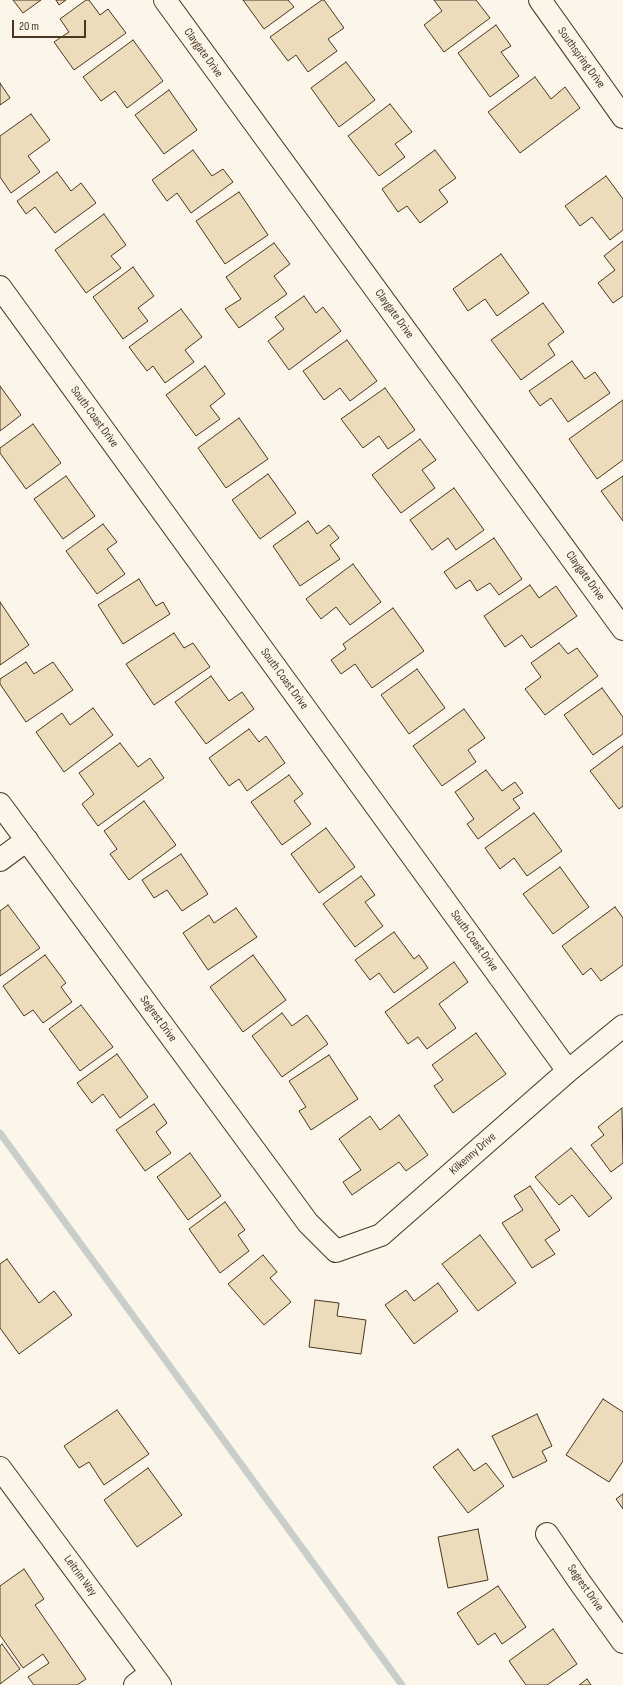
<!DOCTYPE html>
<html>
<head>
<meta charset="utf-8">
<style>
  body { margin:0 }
  #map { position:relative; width:623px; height:1685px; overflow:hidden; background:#fbf6e9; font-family:"Sofia Sans Condensed",sans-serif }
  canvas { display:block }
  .scale { position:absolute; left:12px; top:20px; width:74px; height:18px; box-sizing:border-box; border:2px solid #4a3520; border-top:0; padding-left:5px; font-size:12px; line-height:14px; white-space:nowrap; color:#4a3520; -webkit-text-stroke:3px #fbf6e9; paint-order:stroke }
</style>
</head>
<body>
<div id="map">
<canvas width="623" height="1685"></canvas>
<div class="scale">20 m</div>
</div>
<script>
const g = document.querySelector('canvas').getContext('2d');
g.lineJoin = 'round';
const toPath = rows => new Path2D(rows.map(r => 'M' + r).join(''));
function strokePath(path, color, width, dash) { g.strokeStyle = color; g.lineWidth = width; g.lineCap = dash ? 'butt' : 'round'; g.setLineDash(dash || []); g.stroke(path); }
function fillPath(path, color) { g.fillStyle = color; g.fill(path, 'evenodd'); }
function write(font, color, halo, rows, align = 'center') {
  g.font = font + ' "Sofia Sans Condensed",sans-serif'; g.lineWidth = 3; g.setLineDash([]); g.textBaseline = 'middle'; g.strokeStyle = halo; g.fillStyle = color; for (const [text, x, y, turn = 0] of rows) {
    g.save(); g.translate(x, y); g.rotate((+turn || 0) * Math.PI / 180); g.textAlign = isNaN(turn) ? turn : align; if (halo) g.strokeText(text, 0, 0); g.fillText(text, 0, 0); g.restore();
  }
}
strokePath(toPath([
  [0,1133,402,1685]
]), '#c9cecd', 7);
const building = toPath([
  [13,0,41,0,23,13,13,0],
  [56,0,66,0,59,5,56,0],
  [86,0,89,0,100,15,108,9,126,33,74,70,54,42,69,32,60,19,86,0],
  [243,0,288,0,294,7,264,29,243,0],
  [322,0,324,0,344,28,328,39,337,51,308,72,296,55,288,61,270,37,322,0],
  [434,0,476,0,490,18,444,52,424,25,442,11,434,0],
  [496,25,511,46,501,52,519,76,490,97,458,53,496,25],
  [133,40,163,81,127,108,115,91,101,101,83,77,133,40],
  [346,62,375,100,339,127,311,88,346,62],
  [535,77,551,99,565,87,580,108,520,153,488,112,535,77],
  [0,83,10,98,0,105,0,83],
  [169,90,197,130,164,154,135,115,169,90],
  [390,104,412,132,395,144,405,157,379,176,348,136,390,104],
  [31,114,50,140,28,156,40,172,11,193,0,177,0,136,31,114],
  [193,150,212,176,223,169,233,182,191,213,177,193,167,201,152,180,193,150],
  [435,150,456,178,439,190,448,202,420,223,407,206,398,212,382,189,435,150],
  [57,172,71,191,81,183,96,203,55,233,35,207,26,214,17,201,57,172],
  [606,176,623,199,623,230,610,240,592,217,580,226,565,206,606,176],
  [239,192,268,235,225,264,196,221,239,192],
  [104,214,126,245,111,256,121,268,86,293,55,250,104,214],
  [623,241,623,296,613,303,598,283,615,270,604,256,623,241],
  [274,243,290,264,274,276,287,294,239,328,225,309,241,299,226,277,274,243],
  [501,254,529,293,497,316,485,299,468,311,453,289,501,254],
  [133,267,154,296,138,308,148,321,123,339,93,297,133,267],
  [304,296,316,313,323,307,341,331,289,370,268,341,284,329,275,317,304,296],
  [543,303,564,332,548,344,555,355,521,380,491,340,543,303],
  [181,309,202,337,185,350,194,362,165,383,153,366,147,371,129,347,181,309],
  [347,340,377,381,350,401,340,388,324,400,303,371,347,340],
  [572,361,585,379,595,372,610,393,568,422,551,398,540,406,529,391,572,361],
  [205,366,225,394,210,406,220,419,196,436,166,395,205,366],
  [0,386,21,415,0,431,0,386],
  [385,388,415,430,388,449,379,436,363,448,341,419,385,388],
  [623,400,623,460,597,479,569,439,623,400],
  [239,418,268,459,226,488,198,448,239,418],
  [33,424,61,463,26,489,0,453,0,448,33,424],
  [420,439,436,460,422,470,435,488,401,513,372,475,420,439],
  [268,474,296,513,260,539,232,500,268,474],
  [66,476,95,516,63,539,34,499,66,476],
  [623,476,623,521,601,491,623,476],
  [454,488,484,530,456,550,448,538,432,550,410,520,454,488],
  [308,521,317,534,329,525,339,538,330,545,340,559,300,586,273,546,308,521],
  [103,524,117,542,107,549,125,574,97,594,66,551,103,524],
  [494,538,522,579,499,595,490,583,477,591,470,580,456,589,444,572,494,538],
  [353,564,381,602,350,625,336,607,321,619,306,599,353,564],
  [139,579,156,606,163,602,170,614,123,644,98,605,139,579],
  [530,585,539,598,556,586,577,616,531,648,522,635,505,647,484,616,530,585],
  [0,602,29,645,0,665,0,602],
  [393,608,424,651,372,688,355,664,341,674,331,660,346,649,343,644,393,608],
  [174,633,184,648,193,643,210,667,154,705,126,664,174,633],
  [559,643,568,654,577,648,598,676,545,715,525,689,541,677,531,663,559,643],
  [26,662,34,674,53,662,73,690,26,722,0,684,0,679,26,662],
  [417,669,445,708,409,734,381,695,417,669],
  [211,676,229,701,242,692,254,709,206,744,175,702,211,676],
  [602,688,623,717,623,734,593,755,564,715,602,688],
  [93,708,113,735,64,772,36,732,62,713,70,725,93,708],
  [464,709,485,738,468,750,476,762,442,786,413,746,464,709],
  [249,729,259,742,266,736,285,763,247,791,239,779,229,786,209,758,249,729],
  [120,743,138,767,150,758,164,778,98,826,82,804,94,794,79,773,120,743],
  [623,746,623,806,619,809,590,771,623,746],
  [486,770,502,791,515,782,523,793,513,799,520,808,478,839,467,824,474,819,455,792,486,770],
  [289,775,303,794,294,801,311,824,282,845,251,802,289,775],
  [144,801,176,845,129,880,110,854,117,849,104,831,144,801],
  [534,813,562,851,527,876,514,858,500,869,485,848,534,813],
  [326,828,355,867,319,893,291,854,326,828],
  [181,854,208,894,182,911,167,890,154,898,142,880,181,854],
  [560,867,589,907,553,934,523,894,560,867],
  [361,876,375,895,365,902,383,926,355,947,323,904,361,876],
  [8,905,40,948,0,976,0,911,8,905],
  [615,907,623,918,623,965,601,981,591,968,583,975,562,946,615,907],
  [236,908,257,937,208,970,183,933,209,915,214,923,236,908],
  [394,932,414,959,419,955,428,968,394,993,379,973,370,980,355,960,394,932],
  [45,955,66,983,61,987,72,1002,43,1023,33,1010,24,1016,3,986,45,955],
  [253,955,286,1000,243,1032,210,987,253,955],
  [454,962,468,982,439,1004,456,1028,427,1049,418,1037,408,1044,385,1012,454,962],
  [81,1005,113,1047,80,1071,49,1029,81,1005],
  [282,1013,292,1026,307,1015,328,1044,282,1077,252,1036,282,1013],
  [476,1033,506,1074,453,1113,434,1086,443,1080,432,1065,476,1033],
  [117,1054,148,1097,120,1118,103,1094,92,1103,77,1083,117,1054],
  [329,1055,358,1099,311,1130,299,1111,306,1107,289,1081,329,1055],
  [154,1104,167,1123,156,1132,171,1153,145,1171,116,1130,154,1104],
  [622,1108,623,1163,611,1172,591,1145,604,1135,598,1127,622,1108],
  [399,1115,428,1155,406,1171,399,1162,352,1195,343,1182,361,1170,339,1139,370,1116,380,1130,399,1115],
  [571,1148,612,1198,589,1217,572,1195,559,1205,535,1177,571,1148],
  [190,1153,221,1196,188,1220,157,1177,190,1153],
  [530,1186,560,1230,545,1240,555,1254,532,1268,502,1223,523,1210,514,1196,530,1186],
  [225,1202,245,1230,238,1235,249,1251,220,1273,189,1229,225,1202],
  [480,1235,516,1283,478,1311,442,1264,480,1235],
  [263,1255,277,1272,270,1278,291,1302,264,1325,228,1284,263,1255],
  [7,1259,39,1303,54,1291,72,1315,19,1354,0,1328,0,1264,7,1259],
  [438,1283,458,1311,414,1344,385,1305,406,1290,414,1301,438,1283],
  [315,1300,339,1303,337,1316,366,1320,361,1354,309,1347,315,1300],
  [603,1399,623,1412,623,1461,609,1482,566,1455,603,1399],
  [117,1410,149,1454,104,1485,89,1462,79,1468,64,1446,117,1410],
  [537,1414,552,1446,542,1451,547,1461,513,1478,492,1436,537,1414],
  [458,1449,474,1471,486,1463,504,1486,468,1513,433,1467,458,1449],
  [148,1468,182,1515,137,1547,104,1500,148,1468],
  [623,1494,623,1509,616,1499,623,1494],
  [478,1529,488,1580,448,1588,438,1537,478,1529],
  [24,1569,44,1599,35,1605,86,1679,77,1685,34,1685,28,1677,49,1663,43,1654,23,1668,0,1635,0,1586,24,1569],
  [498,1586,526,1627,502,1644,495,1633,478,1645,457,1613,498,1586],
  [553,1629,577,1664,547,1685,526,1685,509,1661,553,1629],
  [2,1644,20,1669,0,1684,0,1646,2,1644],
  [587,1679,591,1685,579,1685,587,1679]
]);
fillPath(building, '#ecdcbc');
strokePath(building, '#4a3520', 1);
const minor = toPath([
  [165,0,623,629],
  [540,0,623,117],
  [0,287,568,1071],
  [0,804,308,1223,336,1251,381,1235,568,1071,623,1026],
  [0,860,27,840],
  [0,1468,160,1685],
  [547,1534,579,1581,623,1642],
  [135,1685,151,1673]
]);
strokePath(minor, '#4a3520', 24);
strokePath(minor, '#fbf6e9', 22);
write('12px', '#4a3520', '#fbf6e9', [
  ["Claygate Drive",203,53,54],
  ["Southspring Drive",581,58,54],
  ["Claygate Drive",394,314,54],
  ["South Coast Drive",94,417,54],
  ["Claygate Drive",585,576,54],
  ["South Coast Drive",284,679,54],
  ["South Coast Drive",474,941,54],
  ["Segrest Drive",158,1019,54],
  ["Kilkenny Drive",473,1154,-41],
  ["Leitrim Way",80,1576,54],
  ["Segrest Drive",585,1588,55]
]);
</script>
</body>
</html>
